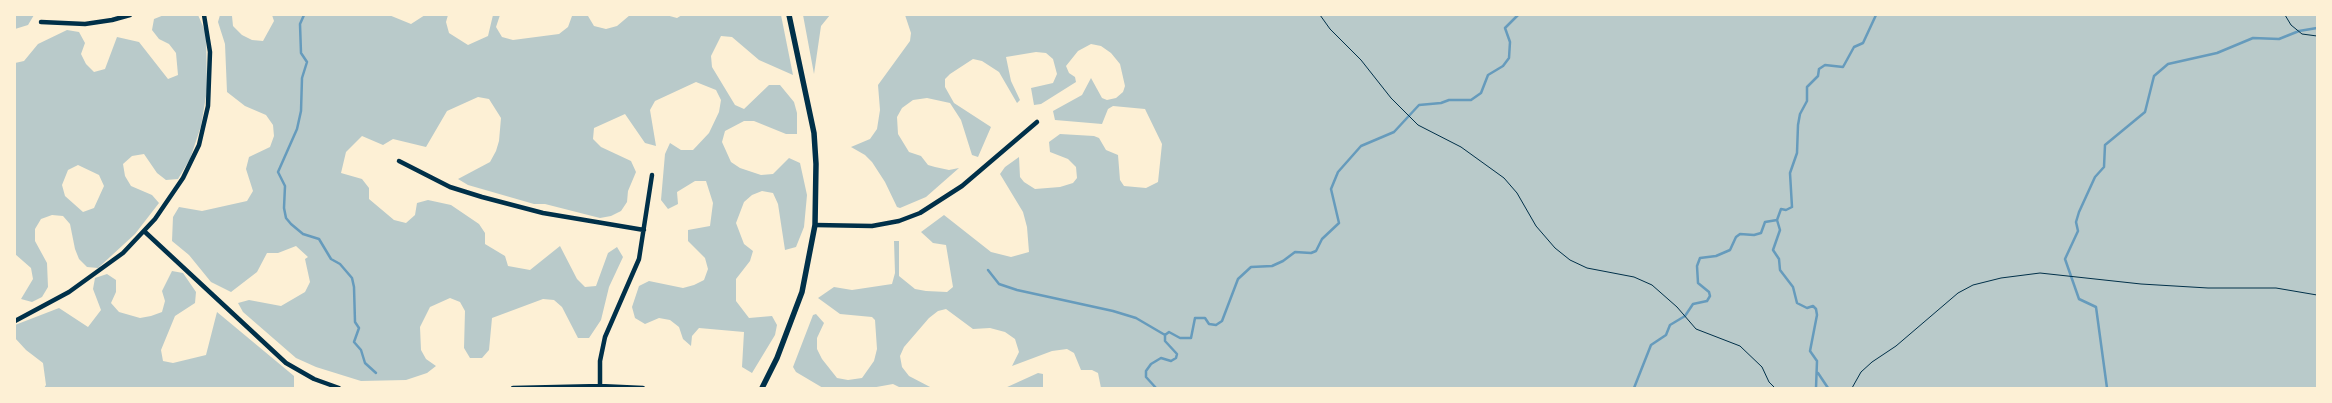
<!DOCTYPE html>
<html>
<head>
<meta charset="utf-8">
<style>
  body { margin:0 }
  #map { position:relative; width:2332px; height:403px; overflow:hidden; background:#fdf0d5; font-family:"Source Sans 3",sans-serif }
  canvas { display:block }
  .frame { position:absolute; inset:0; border:16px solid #fdf0d5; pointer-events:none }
</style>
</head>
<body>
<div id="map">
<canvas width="2332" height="403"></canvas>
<div class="frame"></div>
</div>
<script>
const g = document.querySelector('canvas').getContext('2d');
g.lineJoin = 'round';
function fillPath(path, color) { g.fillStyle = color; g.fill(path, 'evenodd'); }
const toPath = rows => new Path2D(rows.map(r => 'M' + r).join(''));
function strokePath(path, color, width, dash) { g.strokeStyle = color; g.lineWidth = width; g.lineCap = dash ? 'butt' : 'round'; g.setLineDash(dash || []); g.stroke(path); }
fillPath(toPath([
  [15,15,34,15,28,25,15,29],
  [164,15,198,15,206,33,207,90,201,126,190,159,178,179,166,180,157,173,144,154,132,156,123,164,125,176,131,186,152,195,159,203,135,234,98,268,87,267,79,259,75,249,70,224,63,216,52,215,41,219,35,229,35,241,47,263,48,287,42,297,32,302,21,299,33,279,31,268,15,254,15,63,24,61,38,44,67,30,79,32,85,43,81,54,86,64,94,72,105,69,117,37,139,42,168,79,178,75,176,53,169,44,159,39,152,30,154,19],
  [78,165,99,175,104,186,94,208,83,212,65,196,62,185,68,170],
  [220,15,232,16,233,26,242,35,252,40,263,41,274,21,272,15,389,15,411,24,425,15,448,15,446,22,449,33,468,45,488,36,493,15,500,15,496,27,502,37,513,40,559,34,568,27,572,16,588,16,594,26,606,29,617,26,630,15,666,15,677,18,682,15,781,15,793,75,759,60,732,37,721,36,711,56,712,67,735,105,744,109,769,85,780,85,794,102,797,113,797,134,786,134,754,121,744,121,725,131,722,142,731,162,740,168,761,175,773,174,789,158,800,163,807,195,804,227,796,247,785,250,778,204,773,193,762,191,752,195,744,202,736,223,744,244,753,251,750,261,736,279,736,301,749,318,772,316,777,325,775,335,752,373,742,367,744,332,699,328,692,336,691,346,683,339,679,327,670,320,659,318,645,324,635,318,632,307,639,286,649,281,683,288,694,285,704,280,708,269,705,258,688,241,688,230,710,226,713,203,706,181,695,181,677,192,678,204,668,209,661,200,665,154,670,143,681,150,693,150,709,133,719,112,721,100,716,90,696,82,655,101,650,110,656,146,645,143,625,114,594,128,593,139,601,147,631,161,636,172,628,191,627,202,621,211,611,216,600,218,545,204,534,204,468,185,458,179,490,162,496,151,499,141,501,118,489,99,478,97,447,111,426,147,393,139,383,145,362,136,346,152,341,173,362,179,369,188,369,199,394,220,406,223,415,215,417,203,428,200,451,205,479,224,485,233,485,244,505,256,508,266,530,270,560,246,577,279,585,287,596,286,608,253,617,247,623,257,609,287,601,320,589,338,578,338,562,307,554,300,543,299,492,318,489,350,482,358,470,358,464,348,465,311,460,302,450,298,430,307,420,327,421,350,426,359,436,366,427,373,406,380,361,381,316,367,296,358,243,312,238,303,249,300,281,306,305,292,310,282,305,259,308,257,296,246,278,253,267,253,257,272,231,292,211,282,189,255,172,241,173,217,179,207,202,211,247,201,253,191,246,169,249,157,270,147,274,136,273,125,266,115,245,106,227,92,225,44,218,22],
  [803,15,830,15,821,26,814,74],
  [905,15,2317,15,2317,388,1101,388,1098,373,1092,370,1081,370,1074,353,1067,349,1052,351,1012,366,1019,352,1015,339,1005,332,990,328,973,329,946,309,938,311,929,318,904,347,900,356,902,367,909,376,932,388,901,388,893,384,871,388,823,388,796,372,793,367,813,315,816,314,824,323,817,338,817,349,822,359,837,378,848,380,862,378,874,361,877,349,875,320,872,317,840,314,818,298,834,287,852,290,892,284,895,273,894,241,899,241,899,276,915,289,926,291,947,292,953,287,946,245,933,243,921,232,944,215,991,252,1011,257,1029,252,1027,227,1023,212,1000,174,1005,167,1019,157,1020,177,1024,182,1035,189,1060,187,1073,183,1077,178,1076,167,1068,159,1050,152,1049,142,1060,134,1094,136,1099,138,1106,150,1118,155,1120,180,1124,186,1146,188,1158,182,1162,144,1145,109,1113,106,1108,109,1102,124,1055,120,1053,111,1082,95,1091,78,1102,98,1107,100,1116,98,1123,92,1125,86,1120,64,1111,53,1101,46,1091,44,1078,51,1066,66,1069,73,1075,77,1076,82,1041,104,1034,105,1031,88,1053,83,1057,74,1053,59,1046,53,1036,52,1006,57,1011,81,1020,100,1017,103,999,72,982,61,973,59,950,74,945,79,945,87,954,103,991,127,978,157,972,155,961,120,950,103,927,98,913,100,902,108,897,117,898,134,909,152,921,156,928,165,935,167,949,170,959,168,926,197,900,208,897,207,885,182,872,162,865,155,851,147,870,139,877,129,880,110,878,85,910,41,911,33],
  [172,271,183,273,196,292,195,303,175,316,161,350,163,361,173,363,206,355,217,312,294,376,294,388,44,388,46,385,43,363,26,350,15,338,15,325,59,308,88,327,101,310,93,289,95,278,107,274,116,280,116,292,111,303,119,312,140,318,151,316,162,312,165,301,162,291],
  [1038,373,1043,374,1043,388,1005,388]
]), '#b9caca');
strokePath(toPath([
  [304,15,300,24,301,53,307,62,302,78,301,111,297,129,278,172,285,186,284,208,286,218,291,224,303,234,319,239,331,259,340,264,352,278,354,287,355,322,359,328,354,342,361,350,365,363,376,373],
  [1777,220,1780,230,1773,250,1779,259,1780,270,1793,287,1797,303,1807,308,1813,306,1816,309,1817,315,1810,351,1817,361,1816,388],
  [988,270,999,284,1017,290,1113,311,1136,318,1165,335],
  [1818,373,1828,388],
  [1156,388,1146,377,1146,371,1151,364,1161,358,1171,361,1176,358,1177,354,1165,341,1165,335,1169,332,1180,338,1191,338,1195,318,1205,318,1209,324,1216,325,1222,321,1238,279,1251,267,1272,266,1283,261,1295,252,1311,253,1316,251,1322,239,1339,223,1331,189,1338,172,1361,146,1394,132,1419,105,1441,103,1449,100,1471,100,1481,93,1488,75,1503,66,1509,58,1510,42,1505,28,1518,15],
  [1634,388,1651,345,1666,335,1670,325,1685,316,1693,304,1707,301,1710,296,1709,292,1698,283,1697,266,1700,258,1716,256,1730,250,1736,237,1740,234,1754,235,1761,233,1765,222,1777,220,1781,209,1786,210,1792,207,1790,173,1797,153,1798,125,1800,114,1807,101,1807,87,1818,76,1819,69,1825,65,1843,67,1854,47,1863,43,1876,15],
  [2107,388,2096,307,2079,299,2065,259,2078,231,2076,222,2079,212,2095,177,2104,167,2105,145,2145,112,2154,76,2168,64,2217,53,2253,38,2279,39,2299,31,2317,28]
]), '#669bbc', 2.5);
strokePath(toPath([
  [1320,15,1330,29,1361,60,1391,98,1418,125,1461,147,1504,178,1517,193,1536,226,1555,248,1570,260,1587,268,1634,277,1652,285,1677,307,1696,329,1740,346,1762,367,1769,382,1775,388],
  [2285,15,2291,25,2302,34,2317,36],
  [1852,388,1861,372,1872,362,1896,346,1958,293,1973,285,2001,278,2040,273,2141,284,2208,288,2276,288,2317,295]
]), '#003049', 1);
strokePath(toPath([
  [41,22,85,24,112,20,130,15],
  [399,161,450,187,482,197,543,213,644,230],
  [815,225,872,226,899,221,920,213,962,186,1037,122],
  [144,231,286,363,314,379,339,388],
  [15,321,69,292,123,253,155,219,183,178,199,145,208,106,210,52,204,15],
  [600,386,600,361,605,337,639,259,652,175],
  [513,388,600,386,643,388]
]), '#003049', 4.5);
strokePath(toPath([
  [762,388,777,358,802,292,815,225,816,164,814,133,789,15]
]), '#003049', 5.5);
</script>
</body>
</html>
